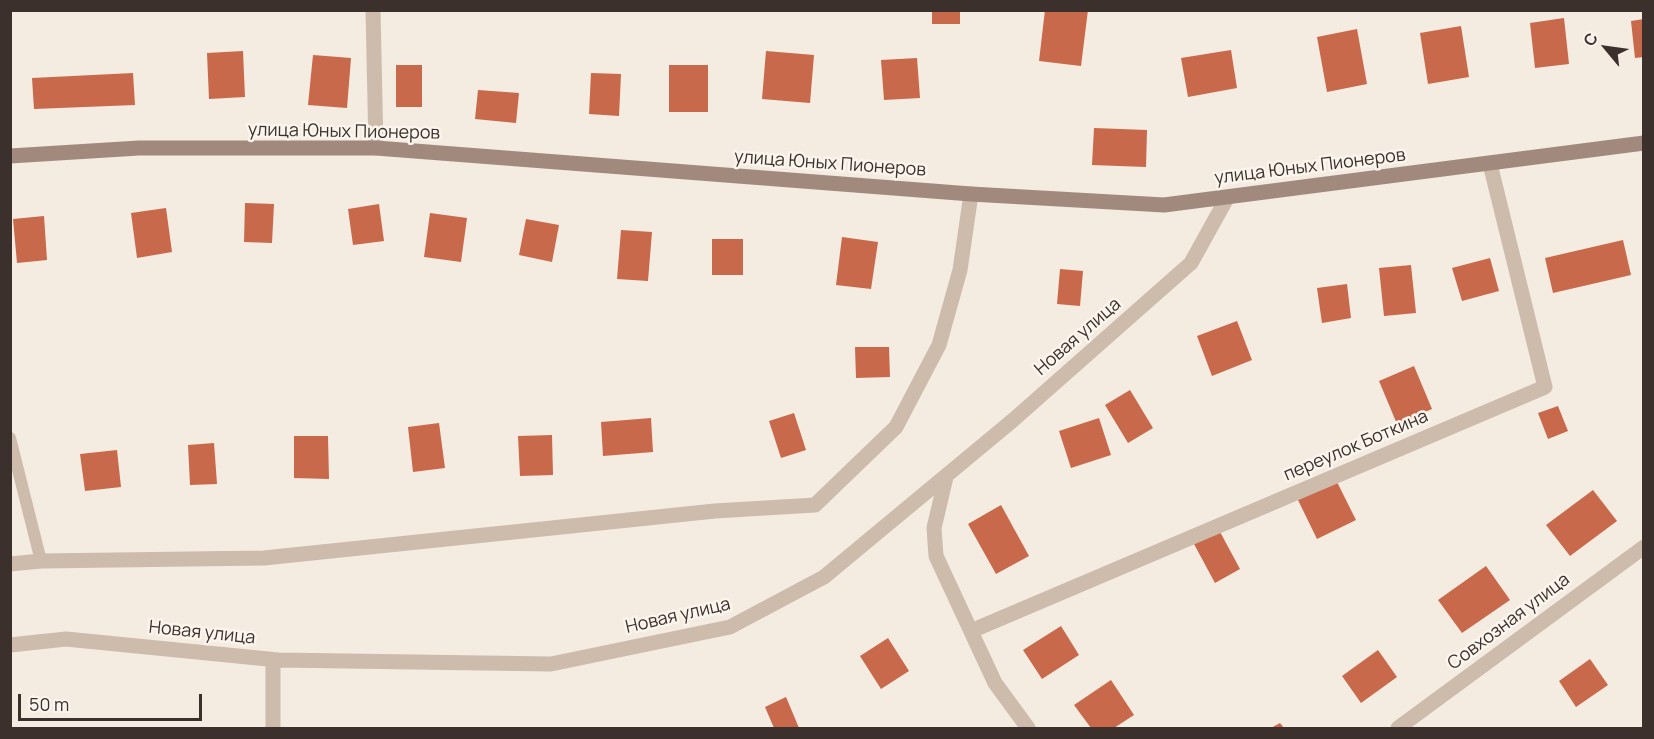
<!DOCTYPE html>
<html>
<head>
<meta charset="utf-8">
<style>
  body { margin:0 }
  #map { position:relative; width:1654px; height:739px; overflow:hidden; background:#f4ebe1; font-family:Manrope,sans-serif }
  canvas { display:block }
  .frame { position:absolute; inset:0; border:12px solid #3b302b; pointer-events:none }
  .north { position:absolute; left:1576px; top:18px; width:60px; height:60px; -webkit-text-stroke:4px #fbf5ee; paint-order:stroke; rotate:299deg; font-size:16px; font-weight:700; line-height:24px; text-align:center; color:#3b302b }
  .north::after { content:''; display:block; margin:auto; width:21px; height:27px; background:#3b302b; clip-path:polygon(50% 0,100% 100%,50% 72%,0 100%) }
  .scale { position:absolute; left:18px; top:694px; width:184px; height:27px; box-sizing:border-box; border:3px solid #3b302b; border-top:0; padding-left:8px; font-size:18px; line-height:21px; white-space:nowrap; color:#3b302b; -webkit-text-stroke:4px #fbf5ee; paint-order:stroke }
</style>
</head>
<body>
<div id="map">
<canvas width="1654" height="739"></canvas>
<div class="frame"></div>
<div class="north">С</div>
<div class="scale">50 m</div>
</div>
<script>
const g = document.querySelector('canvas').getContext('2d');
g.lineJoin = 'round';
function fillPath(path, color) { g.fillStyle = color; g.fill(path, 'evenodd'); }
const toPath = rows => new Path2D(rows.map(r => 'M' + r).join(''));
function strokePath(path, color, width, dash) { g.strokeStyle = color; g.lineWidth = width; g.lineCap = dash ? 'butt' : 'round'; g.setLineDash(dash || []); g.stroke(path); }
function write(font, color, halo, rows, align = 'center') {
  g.font = font + ' Manrope,sans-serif'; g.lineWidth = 5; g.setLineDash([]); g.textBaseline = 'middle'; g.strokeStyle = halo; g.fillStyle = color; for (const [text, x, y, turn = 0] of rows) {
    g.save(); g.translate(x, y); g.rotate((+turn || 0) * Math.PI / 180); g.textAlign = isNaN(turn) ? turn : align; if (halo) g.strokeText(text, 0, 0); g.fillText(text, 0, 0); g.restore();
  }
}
fillPath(toPath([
  [932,10,960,10,960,24,932,24],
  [1045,10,1088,10,1081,66,1039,61],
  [1564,18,1569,64,1535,68,1530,23],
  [1644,19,1644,57,1635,58,1631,21],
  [1461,26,1469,77,1428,84,1420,33],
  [1357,29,1367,84,1327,92,1317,37],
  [1231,50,1237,88,1188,97,1181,58],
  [243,51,245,97,209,99,207,53],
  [766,51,814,55,810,103,762,99],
  [313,55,351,58,347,108,308,105],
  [917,58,920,98,884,100,881,60],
  [396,65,422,65,422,107,396,107],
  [669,65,708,65,708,112,669,112],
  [133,73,135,105,34,109,32,78],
  [591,73,621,74,619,116,589,114],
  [478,90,519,93,516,123,475,119],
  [1094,128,1147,130,1146,167,1092,165],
  [245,203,274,204,272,243,244,242],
  [379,204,384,241,353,245,348,209],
  [166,208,172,252,137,258,131,213],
  [430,213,467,218,461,262,424,257],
  [44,216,47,260,17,263,13,219],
  [526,219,559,225,552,262,519,255],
  [621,230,652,232,648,281,617,279],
  [842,237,878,242,871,289,836,285],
  [712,239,743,239,743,275,712,275],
  [1623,240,1631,275,1553,293,1545,258],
  [1490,258,1499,291,1462,301,1452,268],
  [1411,265,1416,313,1384,316,1379,268],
  [1060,269,1083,271,1080,306,1057,304],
  [1347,284,1351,318,1322,323,1317,288],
  [1237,321,1252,360,1212,376,1197,336],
  [855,347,889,347,890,377,856,378],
  [1414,366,1432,409,1397,424,1379,381],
  [1130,390,1153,428,1128,443,1105,405],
  [1558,406,1568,431,1548,439,1538,413],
  [794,413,806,450,781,458,769,421],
  [651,418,653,452,603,456,601,422],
  [1099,418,1111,455,1071,468,1059,431],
  [439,423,445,468,413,472,408,427],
  [552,435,553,475,520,476,518,436],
  [294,436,328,436,329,479,294,478],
  [214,443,217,484,190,485,188,445],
  [117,450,121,487,85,491,80,454],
  [1336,480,1356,520,1317,539,1298,500],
  [1593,490,1617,521,1570,556,1546,525],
  [1001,505,1029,556,996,574,968,524],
  [1219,530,1240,569,1215,583,1194,544],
  [1486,566,1510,600,1462,633,1438,600],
  [1061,626,1079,655,1042,679,1023,650],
  [888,638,909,671,881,689,860,656],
  [1378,650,1397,677,1361,703,1342,676],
  [1590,659,1608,685,1576,707,1559,681],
  [1111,680,1134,715,1114,728,1091,728,1074,705],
  [786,697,799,728,774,728,765,707],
  [1280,723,1284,728,1271,728]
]), '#c8694b');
strokePath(toPath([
  [10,438,41,561]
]), '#cdbbac', 12);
strokePath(toPath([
  [373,10,376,148],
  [946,477,934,528,936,556,995,683,1028,728],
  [10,564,41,561,264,558,715,511,815,505,896,427,939,345,960,270,971,194],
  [971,631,1545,387,1490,164],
  [10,645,66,639,278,660,551,664,730,627,824,577,1012,421,1191,263,1227,198],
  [273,660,273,728],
  [1398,728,1644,547]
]), '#cdbbac', 15);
strokePath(toPath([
  [10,156,139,148,376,148,971,194,1164,205,1644,143]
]), '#a18a7d', 15);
write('18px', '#3b302b', '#fbf5ee', [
  ["улица Юных Пионеров",344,132,1],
  ["улица Юных Пионеров",830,164,4],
  ["улица Юных Пионеров",1310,167,-7],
  ["Новая улица",1078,337,-41],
  ["переулок Боткина",1356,446,-23],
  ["Новая улица",678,616,-13],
  ["Совхозная улица",1509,622,-37],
  ["Новая улица",202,633,6]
]);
</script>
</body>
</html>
